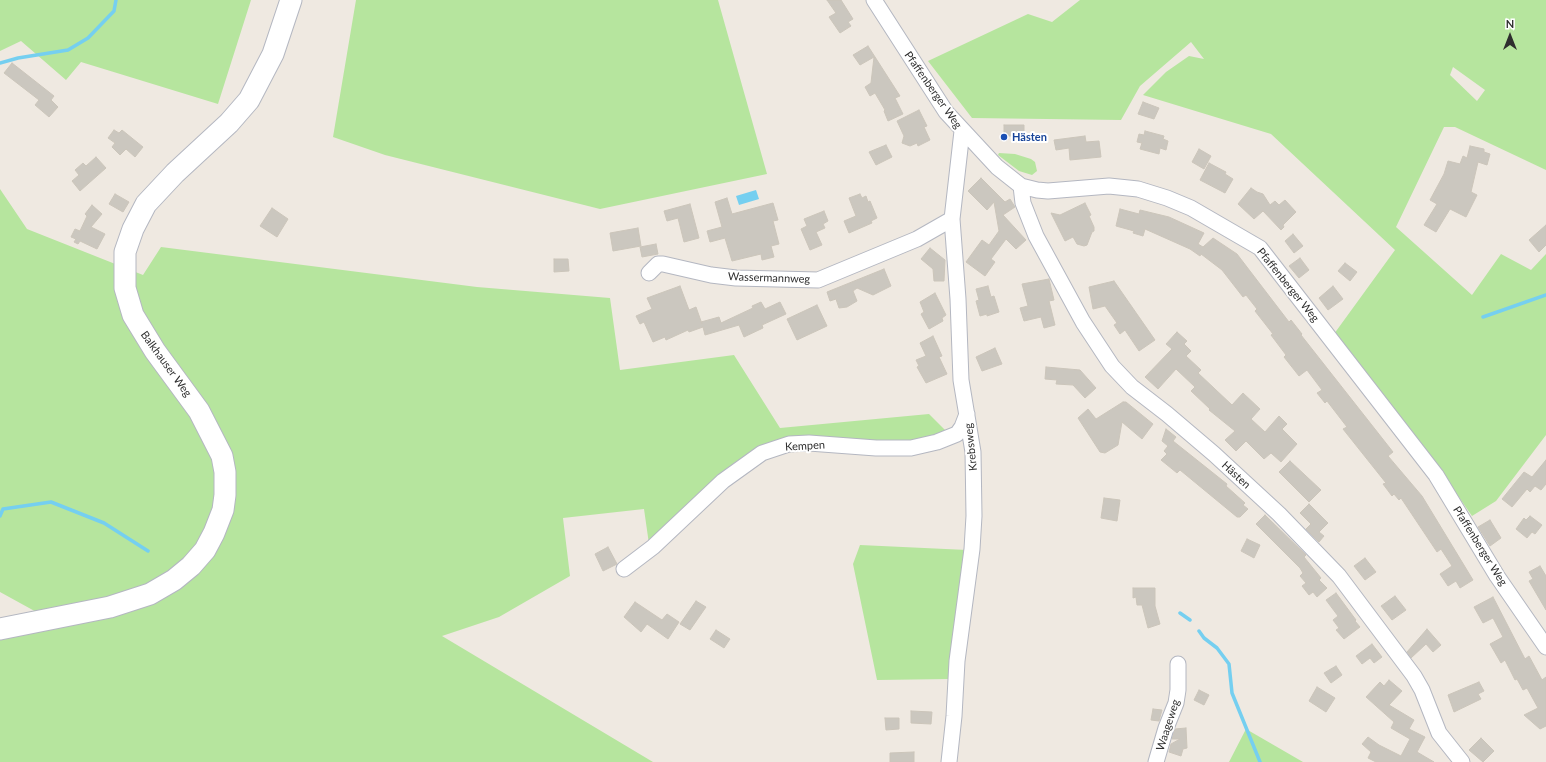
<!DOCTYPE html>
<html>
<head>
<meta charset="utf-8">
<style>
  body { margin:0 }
  #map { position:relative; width:1546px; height:762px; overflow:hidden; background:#efe9e1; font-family:Lato,sans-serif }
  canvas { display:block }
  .north { position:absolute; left:1490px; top:16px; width:40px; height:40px; -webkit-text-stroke:3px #fff; paint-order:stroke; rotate:0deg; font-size:11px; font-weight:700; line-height:16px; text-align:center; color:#2e2e2e }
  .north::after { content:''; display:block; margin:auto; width:14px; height:18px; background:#2e2e2e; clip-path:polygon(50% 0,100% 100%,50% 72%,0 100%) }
</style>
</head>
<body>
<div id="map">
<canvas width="1546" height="762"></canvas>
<div class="north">N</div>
</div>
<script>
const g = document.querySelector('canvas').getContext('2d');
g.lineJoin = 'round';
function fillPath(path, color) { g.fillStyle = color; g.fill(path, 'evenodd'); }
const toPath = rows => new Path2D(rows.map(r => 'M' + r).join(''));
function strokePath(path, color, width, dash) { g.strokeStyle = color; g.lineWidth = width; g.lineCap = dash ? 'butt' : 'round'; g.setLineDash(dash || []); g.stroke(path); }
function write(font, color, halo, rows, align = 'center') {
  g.font = font + ' Lato,sans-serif'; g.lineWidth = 4; g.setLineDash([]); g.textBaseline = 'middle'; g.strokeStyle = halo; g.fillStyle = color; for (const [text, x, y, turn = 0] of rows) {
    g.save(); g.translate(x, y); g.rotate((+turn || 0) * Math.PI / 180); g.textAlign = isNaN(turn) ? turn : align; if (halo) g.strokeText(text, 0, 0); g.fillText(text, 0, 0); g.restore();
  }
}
fillPath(toPath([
  [0,0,251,0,218,104,81,62,66,80,21,41,0,51],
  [356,0,718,0,767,174,600,209,385,155,333,137],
  [1080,0,1546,0,1546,170,1455,127,1444,127,1396,227,1472,295,1501,254,1531,270,1546,254,1546,435,1496,501,1472,516,1424,447,1334,334,1395,250,1271,134,1143,95,1166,72,1189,56,1204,59,1191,42,1140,86,1121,120,972,118,928,61,1028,14,1052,22],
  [1453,67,1485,90,1477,101,1450,75],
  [999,153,1015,154,1031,159,1035,162,1037,171,1032,175,1019,171,998,155],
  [0,189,27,229,143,275,161,247,477,287,610,298,620,370,734,355,780,428,929,414,948,433,925,440,775,443,734,463,708,490,649,544,644,509,563,518,570,576,499,617,442,636,653,762,0,762,0,640,60,625,0,592],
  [860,545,967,550,949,679,877,680,853,564],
  [1246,729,1303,762,1229,762]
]), '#b6e59e');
fillPath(toPath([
  [756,190,759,199,739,205,736,196]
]), '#75cff0');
strokePath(toPath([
  [0,63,18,58,68,50,88,38,114,11,116,0],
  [1483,317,1546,295],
  [0,516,3,509,51,502,104,523,148,551],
  [1180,613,1190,620],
  [1199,631,1204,638,1217,648,1229,664,1232,693,1260,762]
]), '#75cff0', 3.5);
const building = toPath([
  [827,0,841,0,853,19,848,22,851,26,840,33,829,17,836,13,827,0],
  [868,46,900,96,895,98,903,114,888,121,884,111,885,110,875,93,870,96,865,87,871,83,874,57,860,65,853,55,868,46],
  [12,63,54,96,51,100,58,107,49,117,35,105,39,100,4,73,12,63],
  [1143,102,1159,108,1154,119,1138,114,1143,102],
  [919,110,927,126,924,127,930,140,918,146,917,143,910,146,902,143,904,136,897,121,919,110],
  [1004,125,1024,125,1024,136,1004,136,1004,125],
  [114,130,119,133,122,130,143,147,135,157,126,149,120,155,112,147,115,143,108,138,114,130],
  [1145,131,1164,136,1163,139,1168,141,1166,150,1160,148,1159,154,1140,149,1142,143,1137,142,1139,134,1144,135,1145,131],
  [1085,136,1086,142,1099,141,1101,157,1070,160,1069,148,1056,150,1054,140,1085,136],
  [886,145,892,157,876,165,869,152,886,145],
  [1470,146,1484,149,1484,152,1490,154,1487,165,1478,162,1471,192,1477,195,1466,217,1450,209,1436,232,1424,225,1437,204,1430,200,1444,174,1448,161,1460,164,1463,156,1467,158,1470,146],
  [1199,149,1211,156,1204,169,1192,162,1199,149],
  [96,157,106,168,80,191,72,181,79,175,75,170,83,163,86,166,96,157],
  [1209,163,1224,171,1226,172,1225,174,1233,179,1225,193,1200,180,1209,163],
  [981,178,1005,202,1010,199,1015,207,1003,215,1026,240,1016,249,1006,239,991,259,995,262,985,276,966,262,982,240,989,245,999,231,994,202,987,210,968,191,981,178],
  [1251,188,1257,192,1263,194,1270,205,1275,201,1279,205,1285,200,1296,212,1283,225,1284,227,1281,230,1263,211,1254,219,1238,204,1251,188],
  [115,194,129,202,123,212,109,204,115,194],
  [860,194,862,198,866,196,868,202,870,201,877,218,871,221,872,223,849,233,844,221,856,216,849,198,860,194],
  [727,198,732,214,773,203,778,220,773,221,779,244,771,246,774,257,762,260,761,254,732,261,725,238,710,242,707,231,722,227,715,202,727,198],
  [1085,203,1091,215,1089,216,1094,227,1094,231,1092,232,1087,245,1084,246,1077,244,1073,237,1065,241,1051,213,1060,215,1085,203],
  [690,204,699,238,684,242,678,218,667,221,664,211,690,204],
  [92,205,102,214,91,227,105,234,97,249,80,241,78,244,74,242,76,239,71,237,75,229,80,231,87,216,85,214,92,205],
  [272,208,288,219,277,237,260,226,272,208],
  [1120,209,1139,214,1140,210,1169,217,1204,233,1198,244,1203,247,1213,238,1237,254,1289,322,1291,320,1302,334,1301,335,1393,452,1388,456,1422,496,1473,580,1460,588,1456,581,1448,586,1440,574,1452,566,1441,549,1437,552,1401,498,1399,500,1394,494,1392,496,1383,484,1386,483,1343,429,1347,427,1327,401,1325,403,1317,393,1322,390,1307,370,1299,376,1284,357,1286,355,1271,335,1273,334,1255,311,1257,309,1246,295,1243,297,1222,270,1201,254,1200,256,1190,249,1145,229,1143,236,1133,233,1134,231,1116,226,1120,209],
  [824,211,828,221,823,224,825,228,816,232,822,245,810,250,801,229,807,226,804,219,824,211],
  [1546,225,1546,245,1539,252,1529,240,1546,225],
  [638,228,641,246,613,251,610,233,638,228],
  [1293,234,1303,246,1294,253,1285,241,1293,234],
  [656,244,658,254,642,257,640,247,656,244],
  [930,248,945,260,944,281,934,281,933,269,921,259,930,248],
  [1300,258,1309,270,1299,278,1289,266,1300,258],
  [554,259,568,259,569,271,554,272,554,259],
  [1345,263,1357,272,1350,281,1338,271,1345,263],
  [884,269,891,286,873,295,857,288,853,291,857,301,847,307,839,308,836,299,830,301,827,292,884,269],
  [1049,279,1054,300,1049,301,1055,325,1044,328,1041,317,1024,321,1020,308,1028,306,1022,284,1049,279],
  [1114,281,1155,340,1139,351,1125,330,1120,334,1114,325,1117,323,1105,306,1093,309,1089,287,1114,281],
  [680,286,689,310,696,307,702,324,701,322,719,317,721,323,753,308,752,306,761,302,765,309,780,302,786,314,762,325,763,328,744,337,739,325,705,335,703,327,689,332,688,330,666,340,665,337,653,342,644,322,640,324,636,316,652,309,647,298,680,286],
  [988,286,991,297,994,296,999,312,987,316,987,314,980,316,976,301,979,300,976,289,988,286],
  [1333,286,1343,299,1328,310,1319,298,1333,286],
  [935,293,946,315,942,318,943,321,929,329,921,314,924,312,920,302,935,293],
  [817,305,827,326,797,340,787,319,817,305],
  [1177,332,1187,341,1184,344,1191,351,1186,356,1201,370,1198,373,1232,405,1243,393,1260,409,1251,419,1265,432,1279,416,1287,424,1282,429,1297,444,1281,462,1271,453,1264,459,1246,441,1236,451,1225,440,1235,431,1209,410,1210,409,1191,391,1195,387,1176,369,1158,389,1145,377,1172,349,1166,344,1177,332],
  [933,336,942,356,939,357,947,374,926,383,917,367,919,366,916,360,926,356,920,343,933,336],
  [995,348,1002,364,982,371,976,357,995,348],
  [1046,367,1080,370,1096,388,1085,398,1073,385,1056,384,1057,380,1045,379,1046,367],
  [1123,402,1126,402,1153,424,1142,439,1122,422,1118,445,1105,453,1100,452,1078,418,1088,409,1096,419,1123,402],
  [1166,429,1176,437,1173,441,1227,484,1226,486,1245,503,1243,505,1248,509,1240,517,1237,517,1180,470,1177,473,1161,460,1167,454,1164,451,1168,446,1162,441,1166,429],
  [1546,460,1546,484,1541,490,1535,486,1530,492,1527,489,1512,507,1502,499,1524,472,1532,477,1546,460],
  [1290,461,1321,490,1309,502,1279,472,1290,461],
  [1104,498,1120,500,1117,521,1101,518,1104,498],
  [1309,504,1328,523,1319,532,1324,536,1319,542,1306,529,1311,524,1300,513,1309,504],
  [1265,515,1306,555,1304,557,1321,578,1319,580,1327,588,1317,597,1313,592,1309,595,1302,586,1306,583,1300,576,1303,573,1300,568,1256,524,1265,515],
  [1530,516,1542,525,1535,534,1532,532,1527,538,1516,529,1524,518,1526,520,1530,516],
  [1490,520,1501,538,1490,546,1478,527,1490,520],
  [1247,539,1260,545,1254,558,1241,551,1247,539],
  [608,547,617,564,603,571,595,554,608,547],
  [1365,558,1376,572,1365,580,1354,566,1365,558],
  [1540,566,1546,576,1546,610,1529,581,1533,579,1529,572,1540,566],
  [1133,588,1155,588,1155,606,1160,624,1148,628,1142,605,1137,605,1136,597,1133,598,1133,588],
  [1336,593,1356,620,1355,621,1360,627,1344,639,1336,630,1339,628,1333,620,1338,616,1326,600,1336,593],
  [1395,596,1406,610,1392,620,1381,606,1395,596],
  [1493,597,1525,659,1529,656,1542,680,1546,677,1546,726,1540,729,1524,715,1538,708,1527,688,1523,690,1517,679,1515,680,1505,660,1501,663,1490,644,1503,637,1493,618,1483,623,1474,607,1493,597],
  [696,601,706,607,690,630,680,624,696,601],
  [635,602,662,620,667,614,679,622,668,639,647,624,641,632,624,617,635,602],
  [1427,629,1441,645,1433,652,1426,644,1411,658,1407,652,1427,629],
  [716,630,730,639,724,648,710,639,716,630],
  [1372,644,1382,657,1374,663,1370,658,1362,664,1356,656,1372,644],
  [1336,666,1342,675,1331,683,1324,673,1336,666],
  [1389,680,1402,691,1389,705,1414,720,1409,729,1425,737,1417,752,1434,762,1376,762,1368,758,1371,752,1362,744,1368,737,1379,745,1401,756,1410,739,1391,728,1394,722,1366,697,1380,682,1384,686,1389,680],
  [1479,682,1484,691,1478,694,1481,699,1454,712,1448,695,1479,682],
  [1317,687,1335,698,1326,712,1309,701,1317,687],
  [1199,690,1209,695,1204,705,1194,700,1199,690],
  [1153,709,1162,710,1159,721,1151,720,1153,709],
  [911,711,932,712,931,724,911,723,911,711],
  [885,718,899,718,899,729,886,730,885,718],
  [1186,728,1187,748,1183,749,1181,756,1169,752,1171,744,1180,739,1172,739,1175,729,1186,728],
  [1481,738,1494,751,1483,762,1469,750,1481,738],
  [914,752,914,762,890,762,890,753,914,752]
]);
fillPath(building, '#cbc7bf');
strokePath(building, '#cbc5ba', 1);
const minor = toPath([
  [874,0,946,112,997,167,1021,186,1037,190,1048,191,1109,186,1138,189,1167,198,1191,208,1260,248,1436,475,1497,576,1546,647],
  [1021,186,1023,203,1036,236,1083,322,1112,366,1132,387,1167,414,1214,454,1279,514,1339,576,1414,676,1422,690,1439,733,1462,762],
  [649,273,658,264,663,264,711,275,736,278,818,280,917,239,952,219],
  [624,569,653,547,723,481,762,453,789,444,809,443,876,448,911,448,937,442,957,434,962,427,967,414],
  [949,762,954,716,957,661,972,549,974,516,973,452,961,380,958,299,952,219,962,131],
  [1156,762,1166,728,1176,703,1178,690,1178,664]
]);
const secondary = toPath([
  [0,629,110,607,150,594,174,580,191,566,205,550,214,533,223,510,225,495,225,472,222,456,199,411,155,351,133,315,125,288,125,252,133,229,146,204,175,173,229,123,249,100,273,54,291,0]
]);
strokePath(minor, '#b4b7c1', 17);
strokePath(secondary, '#b4b7c1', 23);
strokePath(minor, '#fff', 15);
strokePath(secondary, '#fff', 21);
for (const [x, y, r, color] of [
  [1004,137,4,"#1a4fb4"]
]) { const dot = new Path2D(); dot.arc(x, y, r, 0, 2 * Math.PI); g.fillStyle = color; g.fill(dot); strokePath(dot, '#fff', 1.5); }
write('11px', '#2e2e2e', '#fff', [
  ["Pfaffenberger Weg",933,90,55],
  ["Wassermannweg",769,278,2],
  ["Pfaffenberger Weg",1288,285,51],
  ["Balkhauser Weg",166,364,54],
  ["Kempen",805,446,-3],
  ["Krebsweg",971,447,-96],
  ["Hästen",1236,475,43],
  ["Pfaffenberger Weg",1480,546,58],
  ["Waageweg",1168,725,-72]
]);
write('bold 11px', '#164399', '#fff', [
  ["Hästen",1012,137]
], 'left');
</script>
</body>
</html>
